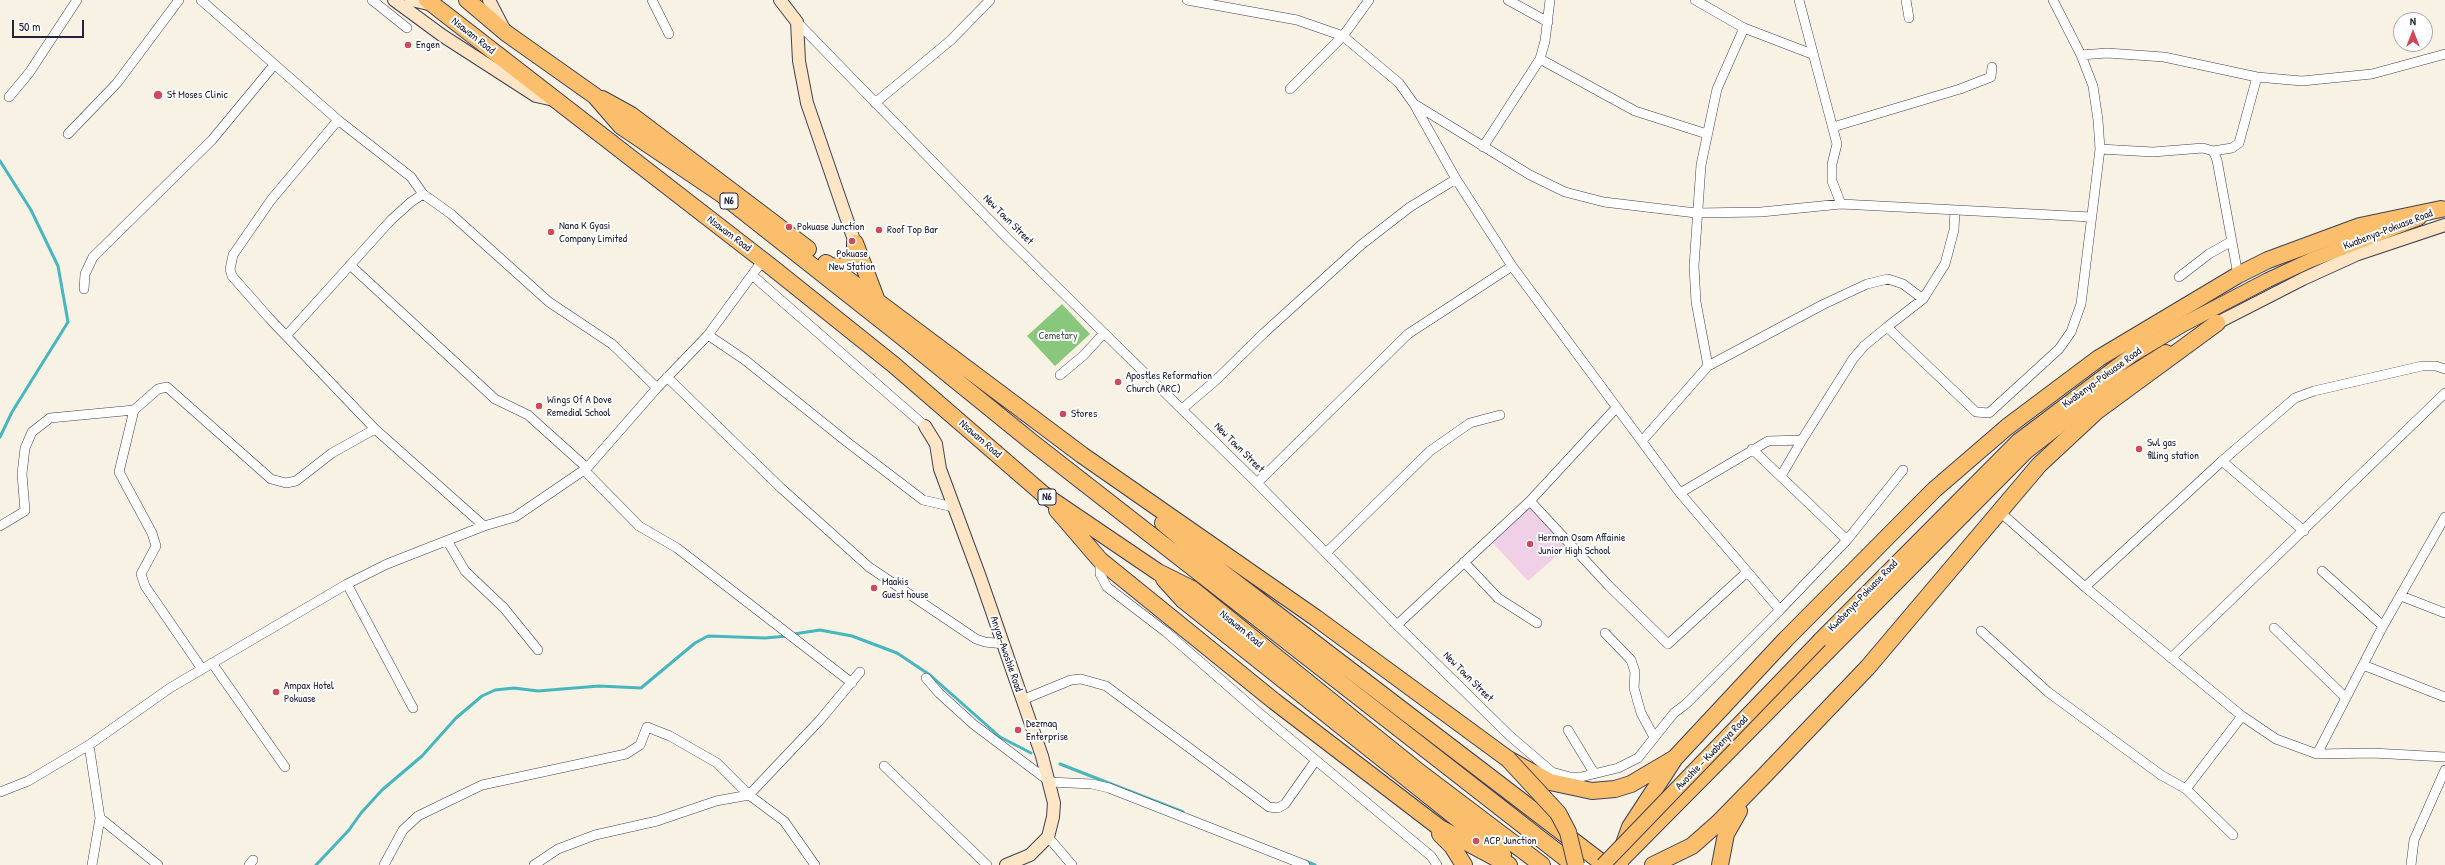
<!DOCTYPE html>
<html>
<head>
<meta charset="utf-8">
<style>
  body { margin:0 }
  #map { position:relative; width:2445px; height:865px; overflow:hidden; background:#f7f2e3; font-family:"Patrick Hand",sans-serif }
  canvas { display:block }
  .north { position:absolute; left:2393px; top:12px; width:40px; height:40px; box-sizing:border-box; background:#fff; border:1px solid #a7a7b1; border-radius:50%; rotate:0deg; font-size:11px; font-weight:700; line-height:16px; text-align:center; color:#22223b }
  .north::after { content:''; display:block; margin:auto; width:14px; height:18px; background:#d1495b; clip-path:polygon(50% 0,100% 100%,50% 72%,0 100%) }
  .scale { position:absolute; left:12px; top:20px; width:72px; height:18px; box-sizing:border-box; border:2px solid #22223b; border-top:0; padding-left:5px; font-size:12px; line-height:14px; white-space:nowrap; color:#22223b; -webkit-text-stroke:3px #fff; paint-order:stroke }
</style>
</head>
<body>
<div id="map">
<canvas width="2445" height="865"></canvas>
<div class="north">N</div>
<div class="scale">50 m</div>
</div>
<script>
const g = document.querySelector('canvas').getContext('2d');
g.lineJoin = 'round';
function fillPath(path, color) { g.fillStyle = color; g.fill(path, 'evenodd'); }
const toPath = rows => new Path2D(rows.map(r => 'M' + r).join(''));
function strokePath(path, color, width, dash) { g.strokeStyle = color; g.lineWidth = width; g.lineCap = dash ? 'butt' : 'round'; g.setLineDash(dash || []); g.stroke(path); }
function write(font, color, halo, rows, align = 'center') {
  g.font = font + ' "Patrick Hand",sans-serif'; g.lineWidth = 4; g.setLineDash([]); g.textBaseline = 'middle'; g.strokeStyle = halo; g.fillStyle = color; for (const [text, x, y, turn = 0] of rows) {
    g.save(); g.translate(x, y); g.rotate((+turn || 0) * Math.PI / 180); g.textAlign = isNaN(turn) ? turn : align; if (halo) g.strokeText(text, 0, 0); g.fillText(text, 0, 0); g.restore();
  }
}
fillPath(toPath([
  [1531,506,1568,546,1528,581,1492,542]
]), '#efd0e6');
fillPath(toPath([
  [1062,304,1090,334,1055,366,1027,336]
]), '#89c77d');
strokePath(toPath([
  [0,161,31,210,58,266,68,322,12,412,0,437],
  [794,634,820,630,852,636,897,653,930,675,1000,737,1031,753],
  [1060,764,1183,812],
  [1305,861,1315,865],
  [316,865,349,830,361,813,382,790,422,756,456,718,482,696,495,690,514,688,538,691,599,686,641,688,695,643,708,636,765,638,788,636]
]), '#47b6be', 3);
const street = toPath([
  [201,0,338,120,411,177,423,194,451,214,549,302,612,344,657,388],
  [372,0,407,28],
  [652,0,669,34],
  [1187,0,1297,20,1343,36,1399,83,1414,104,1456,179,1512,266,1680,493,1780,610,1847,540,1903,470],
  [1508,0,1548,22],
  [1695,0,1744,28,1812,54],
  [1799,0,1837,144,1832,164,1832,181,1841,204],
  [1906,0,1909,18],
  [797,22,1006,237,1257,483,1397,625,1510,736,1552,772,1570,777,1581,777,1618,768,1638,758,1674,713,1686,704,1780,610],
  [2081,55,2107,53,2164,57,2257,77,2302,81,2372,74,2445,54],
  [1540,59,1635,111,1707,134],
  [1290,89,1343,36,1369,0],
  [9,97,29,73,77,0],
  [875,103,951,40,990,0],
  [1416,105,1530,175,1565,192,1604,202,1696,213,1761,212,1841,204,2091,217],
  [338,120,271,200,233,255,230,269,232,276,269,318,375,429,484,526],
  [1833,127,1960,89,1991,77,1992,67],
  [68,134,117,83,179,0],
  [1483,147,1540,59,1545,41,1550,0],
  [2100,149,2153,152,2203,148,2213,151,2217,160,2238,275],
  [2213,151,2232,148,2239,143,2257,77],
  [1955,210,1954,230,1945,264,1923,299,1887,327,1976,412,1989,413,2059,349,2071,332,2081,304,2100,149,2098,120,2093,86,2081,55,2053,0],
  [350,265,495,399,528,415,587,468],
  [752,275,925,426],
  [2179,277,2209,254,2232,241],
  [84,289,85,274,93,257,212,140,274,65],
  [708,335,745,360,847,442,923,500,953,507],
  [286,336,391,220,411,202,423,194],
  [1708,366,1696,302,1694,266,1701,165,1717,89,1744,28],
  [1060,375,1084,355,1104,333],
  [667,377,781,488,869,567,976,639,985,642,1004,644],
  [1182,409,1215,381,1264,333,1361,245,1410,207,1456,179],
  [1642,441,1708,366,1824,304,1867,284,1888,279,1903,284,1923,299],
  [1752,449,1847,540],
  [2222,461,2304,531],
  [584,470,639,526,677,548,852,683],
  [1781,476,1802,440],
  [1257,483,1408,334,1512,266],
  [1680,493,1768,441,1802,440,1853,359,1864,346,1887,327],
  [1530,501,1609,586,1668,644,1747,572],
  [2000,512,2085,587,2242,716,2276,739,2317,754,2383,626,2445,517],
  [0,526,25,511,22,474,25,448,32,432,50,418,134,410],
  [448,542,465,571,504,608,538,650],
  [1326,553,1430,451,1470,423,1500,415],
  [1100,560,1100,574,1107,587,1166,632,1258,712,1431,856,1437,865],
  [1464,562,1498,598,1537,623],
  [2322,571,2383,626],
  [347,584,413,708],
  [2085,587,2222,461,2295,398,2314,391,2422,366,2436,366,2445,369],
  [2401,596,2445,613],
  [1397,625,1530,501,1616,408],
  [2274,628,2346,698],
  [1981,631,2048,692,2161,775,2186,789,2233,835],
  [1605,633,1631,660,1635,672,1634,688,1641,713,1654,737],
  [2171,658,2445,393],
  [212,663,285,767],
  [2363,665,2445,697],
  [202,669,145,586,141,574,156,546,152,533,119,472,134,410,158,389,167,387,271,479,286,483,296,481,332,453,375,429],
  [926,678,939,693,973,724,1050,782,1092,784,1109,788,1305,865],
  [1022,700,1071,680,1081,679,1106,686,1269,807,1278,808,1285,804,1316,760],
  [1568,730,1594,773],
  [89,745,100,818,92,865],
  [2317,754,2373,753,2445,757],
  [884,766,987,865],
  [2186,789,2242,716],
  [0,792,28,781,89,745,170,688,347,584,387,564,484,526,515,517,587,468,657,388,708,335,763,260],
  [100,818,158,865],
  [1048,837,1072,865],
  [249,865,253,860],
  [384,865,403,830,418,816,482,785,626,754,640,745,647,727,670,736,717,763,749,795,820,720,860,672],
  [534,865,558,849,595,835,657,821,716,801,749,795,784,821,815,865],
  [2411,865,2414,840,2445,770]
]);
const secondary = toPath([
  [394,0,443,36,536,96,554,100],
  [411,0,433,5],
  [489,0,504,29],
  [780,0,797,22,799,61,807,103,855,243],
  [2217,323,2303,279,2358,254,2445,225],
  [925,426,936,444,940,469,980,577,1042,756,1054,803,1053,817,1048,837,1030,855,1006,865]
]);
const primary = toPath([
  [1820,640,2018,441,2132,355,2184,324,2268,280,2311,260,2419,218],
  [1617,865,2026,452,2107,389,2166,352]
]);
const highway = toPath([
  [427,0,769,265,894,365,1043,494,1158,572,1192,589,1419,772,1542,865],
  [467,0,506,33,595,96,621,126,720,193,901,336,1033,443,1574,865],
  [602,99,631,115,808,249],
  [855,243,877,301],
  [826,263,1082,455,1316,618,1508,759,1550,782,1592,791,1615,789,1631,784,1675,758],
  [830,266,842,267,848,264,855,253,855,243],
  [1057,510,1100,560,1116,573,1274,701,1440,828,1509,865],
  [1163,523,1214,566,1605,865],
  [1164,579,1183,600,1503,855],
  [1440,834,1452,846,1464,865],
  [1620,865,1620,855,1630,827,1675,758,1786,639,1934,490,2007,427,2099,358,2238,275,2268,260,2360,226,2441,209],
  [1653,865,1692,846,1718,823,1763,777,1868,667,2039,465,2097,411,2217,323],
  [1720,865,1726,834,1739,811]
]);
strokePath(street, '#424154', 10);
strokePath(secondary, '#424154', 14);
strokePath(primary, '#424154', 16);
strokePath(highway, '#424154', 18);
strokePath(street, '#fff', 9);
strokePath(secondary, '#fde5c5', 12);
strokePath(primary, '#fabe6d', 14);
strokePath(highway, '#fabe6d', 16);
const primaryBridge = toPath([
  [1603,865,1820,640]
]);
const highwayBridge = toPath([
  [1508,759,1558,813,1568,832,1576,865]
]);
strokePath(primaryBridge, '#424154', 16, []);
strokePath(highwayBridge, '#424154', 18, []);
strokePath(primaryBridge, '#fabe6d', 14);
strokePath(highwayBridge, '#fabe6d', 16);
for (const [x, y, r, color] of [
  [408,45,4,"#d1495b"],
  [158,95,5,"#d1495b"],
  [789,227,4,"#d1495b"],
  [879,230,4,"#d1495b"],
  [551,232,4,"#d1495b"],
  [852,241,4,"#d1495b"],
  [1118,382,4,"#d1495b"],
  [539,406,4,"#d1495b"],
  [1063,414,4,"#d1495b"],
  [2139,449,4,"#d1495b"],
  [1530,544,4,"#d1495b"],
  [874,588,4,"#d1495b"],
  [276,692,4,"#d1495b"],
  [1018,730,4,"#d1495b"],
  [1476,841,4,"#d1495b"]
]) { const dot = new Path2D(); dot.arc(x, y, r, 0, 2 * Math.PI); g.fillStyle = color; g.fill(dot); strokePath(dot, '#fff', 1.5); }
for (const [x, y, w] of [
  [729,201,18],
  [1047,497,18]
]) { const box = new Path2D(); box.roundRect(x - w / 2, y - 8, w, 16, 3); g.fillStyle = '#fff'; g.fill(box); strokePath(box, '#22223b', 1); }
write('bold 10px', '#22223b', null, [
  ["N6",729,201],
  ["N6",1047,497]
]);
write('11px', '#22223b', '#fff', [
  ["Nsawam Road",473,36,38],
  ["New Town Street",1008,220,45],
  ["Kwabenya-Pokuase Road",2388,230,-21],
  ["Nsawam Road",729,234,37],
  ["Kwabenya-Pokuase Road",2102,378,-36],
  ["Nsawam Road",980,439,41],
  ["New Town Street",1239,448,45],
  ["Kwabenya-Pokuase Road",1863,596,-46],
  ["Nsawam Road",1241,629,39],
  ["Anyaa-Awoshie Road",1006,654,71],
  ["New Town Street",1468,677,45],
  ["Awoshie - Kwabenya Road",1712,753,-46]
]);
write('11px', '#22223b', '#fff', [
  ["Engen",416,45],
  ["St Moses Clinic",167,95],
  ["Nana K Gyasi",559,226],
  ["Company Limited",559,239],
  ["Pokuase Junction",797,227],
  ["Roof Top Bar",887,230],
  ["Pokuase",852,254,"center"],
  ["New Station",852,267,"center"],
  ["Apostles Reformation",1126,376],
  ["Church (ARC)",1126,389],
  ["Wings Of A Dove",547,400],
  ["Remedial School",547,413],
  ["Stores",1071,414],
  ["Swl gas",2147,443],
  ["filling station",2147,456],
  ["Herman Osam Affainie",1538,538],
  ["Junior High School",1538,551],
  ["Maakis",882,582],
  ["Guest house",882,595],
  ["Ampax Hotel",284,686],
  ["Pokuase",284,699],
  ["Dezmaq",1026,724],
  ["Enterprise",1026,737],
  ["ACP Junction",1484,841]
], 'left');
write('11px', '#465c52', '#fff', [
  ["Cemetary",1058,336]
]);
</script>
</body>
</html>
